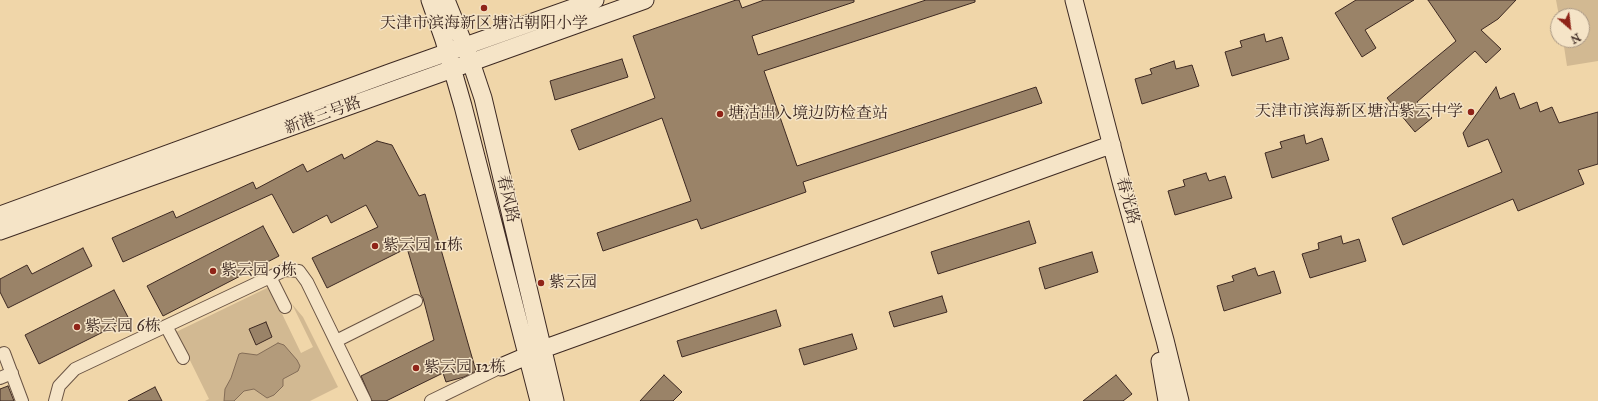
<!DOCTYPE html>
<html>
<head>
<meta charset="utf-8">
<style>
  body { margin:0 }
  #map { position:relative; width:1598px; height:401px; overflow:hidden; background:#f0d6a9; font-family:"IM FELL Great Primer",serif }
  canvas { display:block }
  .north { position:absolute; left:1550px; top:8px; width:40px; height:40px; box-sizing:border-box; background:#f5e4c7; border:1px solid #ab9985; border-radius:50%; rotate:152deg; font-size:11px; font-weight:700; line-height:16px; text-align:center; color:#3d2922 }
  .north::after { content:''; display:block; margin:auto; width:14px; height:18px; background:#8f2418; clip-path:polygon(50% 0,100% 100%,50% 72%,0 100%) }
</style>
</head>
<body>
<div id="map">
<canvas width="1598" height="401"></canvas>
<div class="north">N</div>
</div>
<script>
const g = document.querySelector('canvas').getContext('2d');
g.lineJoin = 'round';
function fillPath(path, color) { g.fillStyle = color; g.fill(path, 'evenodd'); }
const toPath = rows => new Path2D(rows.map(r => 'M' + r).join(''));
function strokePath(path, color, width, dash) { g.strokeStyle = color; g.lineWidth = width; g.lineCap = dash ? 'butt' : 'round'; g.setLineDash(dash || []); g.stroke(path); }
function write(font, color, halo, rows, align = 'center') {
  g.font = font + ' "IM FELL Great Primer","Noto Serif SC",serif'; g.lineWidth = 3; g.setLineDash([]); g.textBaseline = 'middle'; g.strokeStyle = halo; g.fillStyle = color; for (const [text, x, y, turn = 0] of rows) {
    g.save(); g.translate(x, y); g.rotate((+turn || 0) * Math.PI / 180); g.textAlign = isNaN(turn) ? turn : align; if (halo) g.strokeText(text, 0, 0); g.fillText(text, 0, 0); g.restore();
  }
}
fillPath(toPath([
  [1556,0,1598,0,1598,61,1567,66,1563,40,1582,40,1582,16,1559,16],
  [269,287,301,353,313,347,292,304,303,317,338,387,310,401,205,401,209,399,176,332]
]), '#d2b992');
const water = toPath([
  [278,343,284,345,297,360,300,366,298,371,283,379,283,386,274,395,267,398,254,389,244,391,234,401,224,401,225,389,231,378,239,354,242,353,257,355,278,343]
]);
fillPath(water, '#b39b7b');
strokePath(water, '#846d57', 1);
const building = toPath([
  [736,0,739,0,742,8,764,0,854,0,854,2,752,36,758,55,926,0,975,0,975,2,764,71,797,166,1036,87,1042,103,803,182,806,192,701,229,697,219,603,251,597,233,691,201,662,118,579,150,571,130,655,98,633,36,736,0],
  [1356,0,1414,0,1365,30,1376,48,1362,57,1335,13,1356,0],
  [1428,0,1516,0,1498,19,1481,30,1501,49,1486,63,1475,51,1417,102,1432,118,1415,132,1387,98,1456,41,1428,0],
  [1264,34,1266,42,1282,37,1289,59,1232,76,1225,52,1242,47,1240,41,1264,34],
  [622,59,628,77,555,100,550,81,622,59],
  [1174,61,1176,69,1192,65,1199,86,1142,104,1135,79,1152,74,1150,69,1174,61],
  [1496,87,1500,99,1514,93,1520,109,1537,102,1540,112,1552,107,1559,123,1598,112,1598,164,1578,170,1584,184,1518,211,1513,199,1403,245,1392,218,1502,172,1488,139,1468,147,1463,133,1496,87],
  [1304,135,1306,144,1322,138,1329,160,1272,178,1265,153,1282,148,1280,142,1304,135],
  [377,141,392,145,419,196,425,194,476,371,464,377,446,382,443,373,386,401,372,401,361,376,434,340,423,298,421,295,407,248,327,288,312,258,378,227,366,205,331,223,327,215,293,233,272,194,123,262,112,238,173,211,176,218,253,182,256,189,303,164,307,172,342,154,344,159,377,141],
  [1206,173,1209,181,1225,176,1232,198,1175,215,1168,191,1185,186,1183,180,1206,173],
  [1029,221,1036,243,938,274,931,252,1029,221],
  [263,226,279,256,163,316,147,286,263,226],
  [1341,236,1343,244,1359,239,1366,261,1310,278,1302,254,1319,249,1318,243,1341,236],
  [83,248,92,266,8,308,0,292,0,279,27,265,32,274,83,248],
  [1092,252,1098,272,1045,289,1039,268,1092,252],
  [1255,268,1258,276,1274,271,1281,293,1224,311,1217,286,1234,281,1232,276,1255,268],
  [114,290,129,319,39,364,25,335,114,290],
  [942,296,947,312,894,327,889,312,942,296],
  [776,310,781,326,682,357,677,341,776,310],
  [266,322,272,337,256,345,249,329,266,322],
  [852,334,857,349,804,365,799,349,852,334],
  [664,375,682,392,673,401,640,401,664,375],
  [1116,375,1132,394,1123,401,1083,401,1116,375],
  [8,386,14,401,0,401,0,389,8,386],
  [155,387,162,401,128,401,155,387]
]);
fillPath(building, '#9a8368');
strokePath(building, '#3d2922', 1);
const street = toPath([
  [270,277,285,307],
  [166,326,183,358],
  [336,341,416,301],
  [4,353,22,401],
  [0,378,12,373],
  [55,401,59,386,75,369,285,270,299,271,307,282,365,401],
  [431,401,501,367]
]);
const secondary = toPath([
  [430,0,444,40,463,106,539,401],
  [446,0,471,62,483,98,555,401],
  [1074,0,1122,185,1165,340,1180,401],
  [0,215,392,72,595,0],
  [0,231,645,0],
  [1160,361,1167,401],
  [501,367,543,349,1102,148,1112,145]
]);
strokePath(street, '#6a5444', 14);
strokePath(secondary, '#3d2922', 19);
strokePath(street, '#f5e4c7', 12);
strokePath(secondary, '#f5e4c7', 17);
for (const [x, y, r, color] of [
  [484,8,4,"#8f2418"],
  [1471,112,4,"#8f2418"],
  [720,114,4,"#8f2418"],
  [375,246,4,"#8f2418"],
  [213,271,4,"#8f2418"],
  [541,283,4,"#8f2418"],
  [77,327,4,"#8f2418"],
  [416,368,4,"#8f2418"]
]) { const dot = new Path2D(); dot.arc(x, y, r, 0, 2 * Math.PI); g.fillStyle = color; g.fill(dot); strokePath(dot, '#f5e4c7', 1.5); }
write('16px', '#3d2922', '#f5e4c7', [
  ["天津市滨海新区塘沽朝阳小学",484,24,"center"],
  ["天津市滨海新区塘沽紫云中学",1463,112,"right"],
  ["塘沽出入境边防检查站",728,114],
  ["紫云园 11栋",383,246],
  ["紫云园 9栋",221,271],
  ["紫云园",549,283],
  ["紫云园 6栋",85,327],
  ["紫云园 12栋",424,368]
], 'left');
write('16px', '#3d2922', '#f5e4c7', [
  ["新港三号路",323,116,-20],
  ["春风路",507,199,77],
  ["春光路",1127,201,75]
]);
</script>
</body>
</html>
